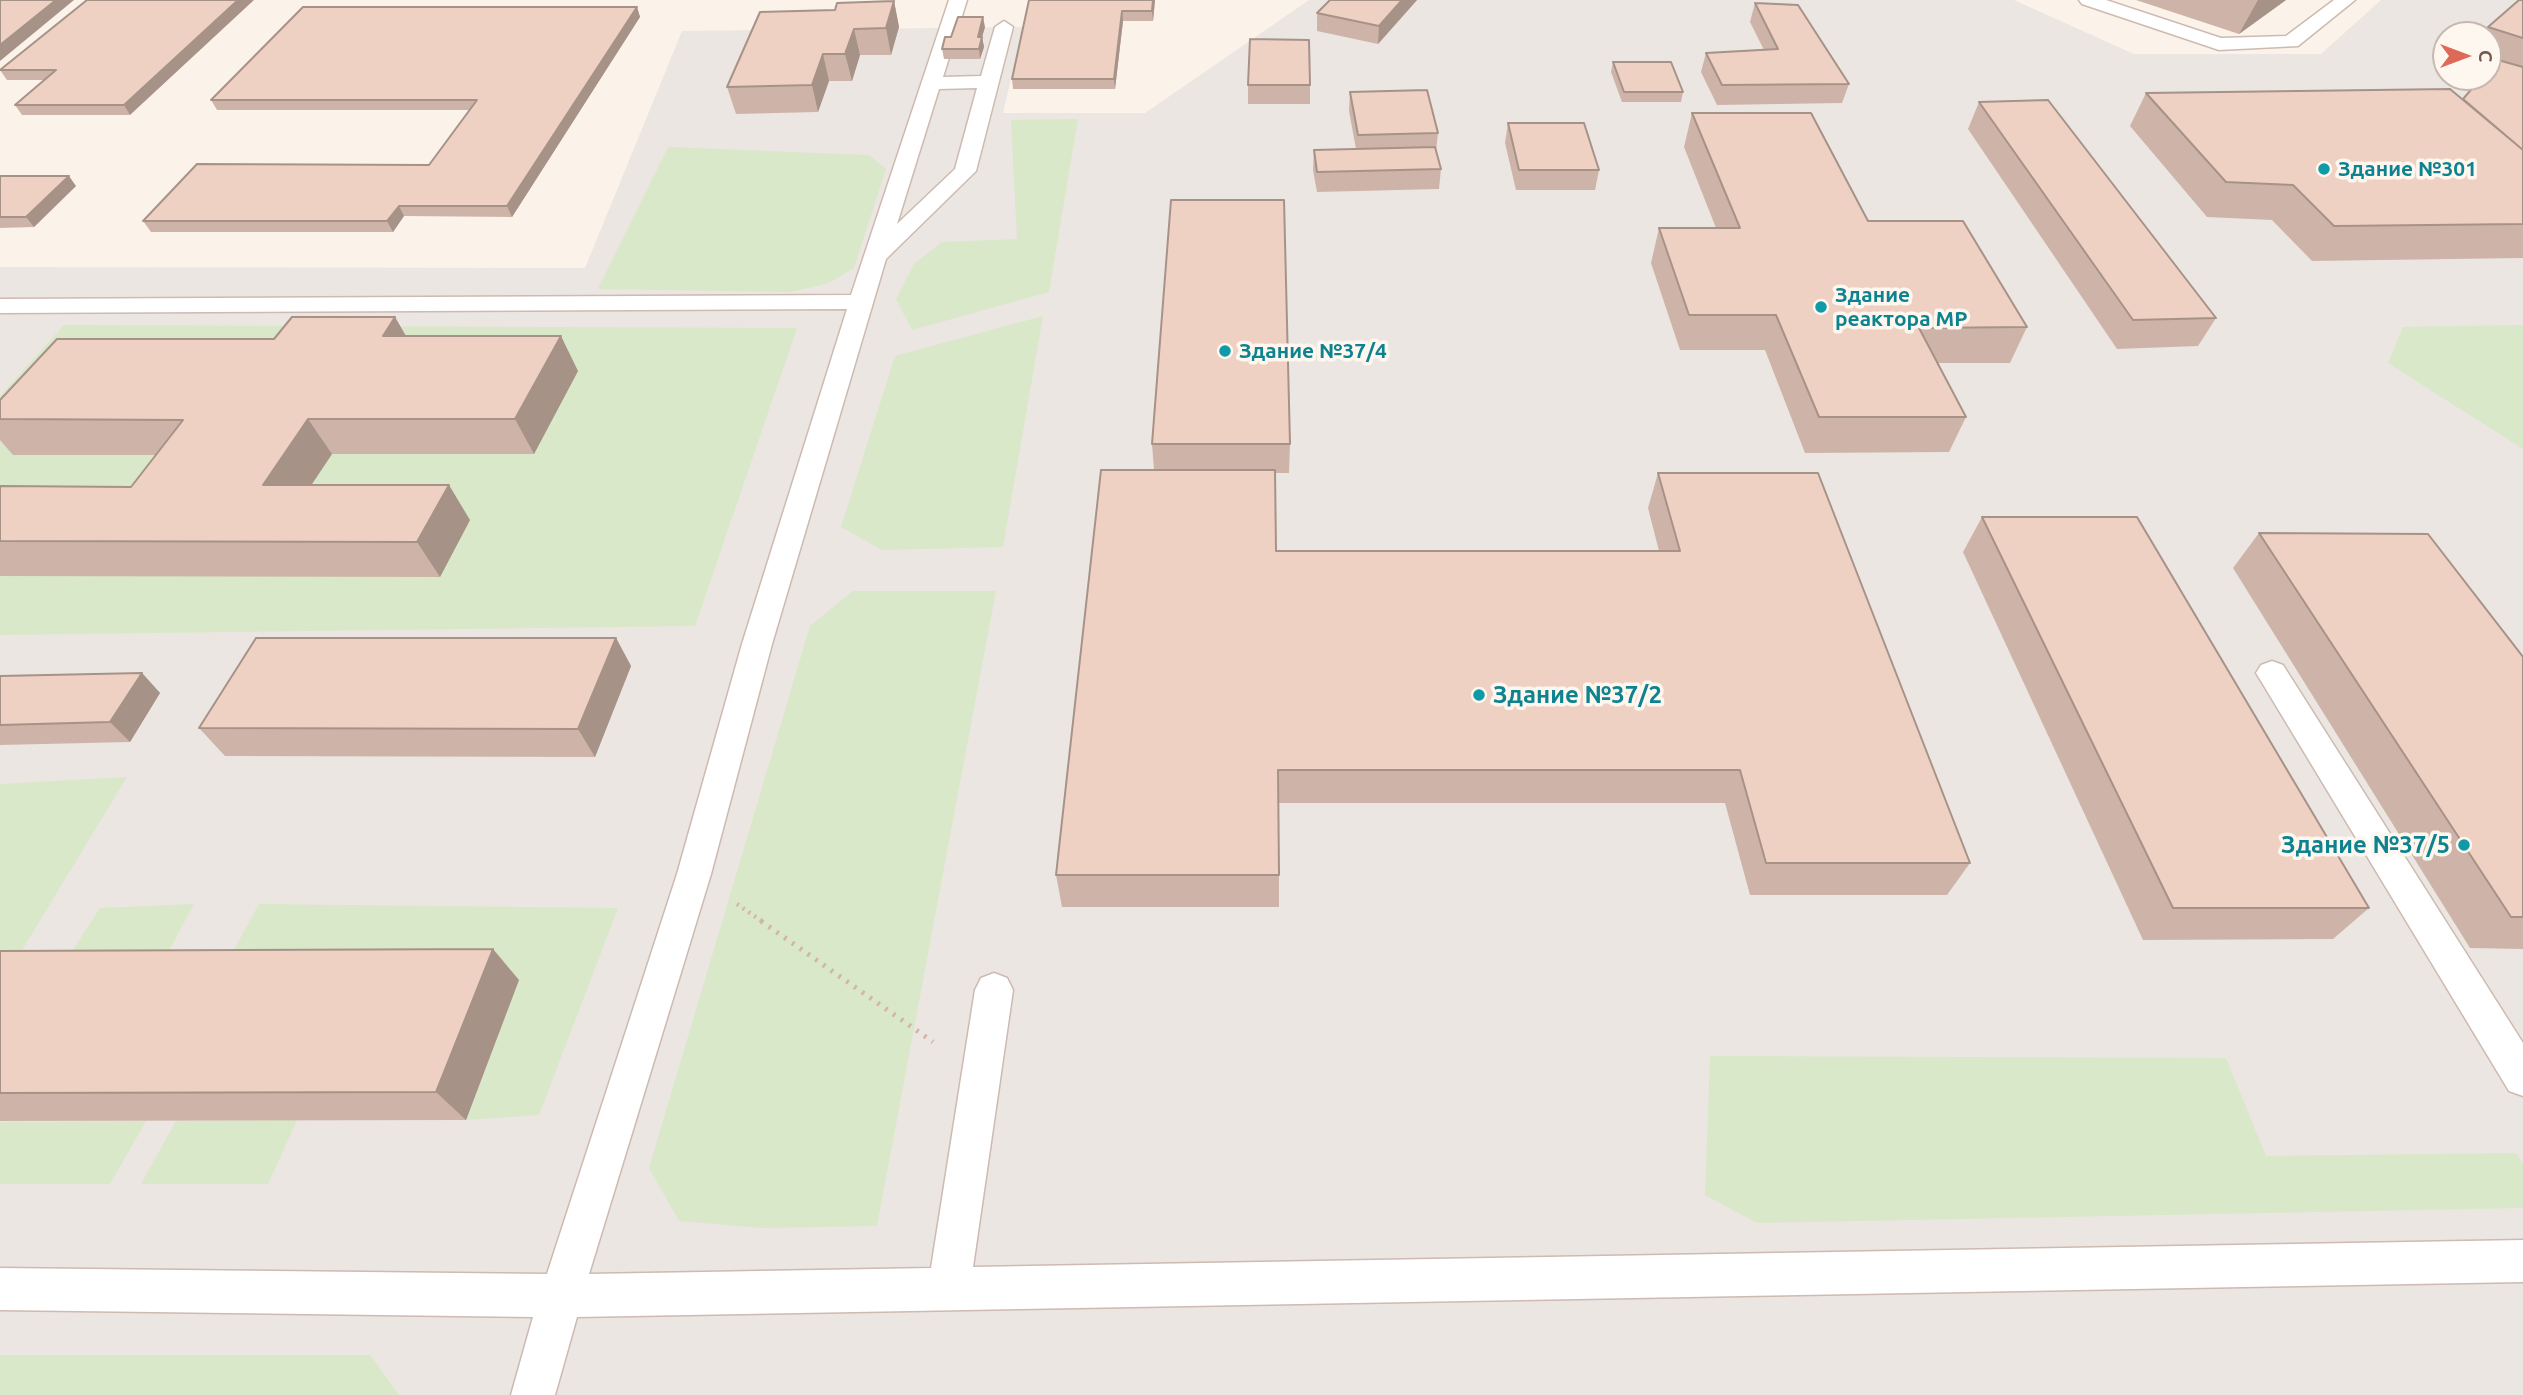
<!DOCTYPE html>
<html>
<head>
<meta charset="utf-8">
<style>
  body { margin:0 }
  #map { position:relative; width:2523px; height:1395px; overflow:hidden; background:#fbf3e9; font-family:Ubuntu,sans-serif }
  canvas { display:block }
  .north { position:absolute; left:2432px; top:21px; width:70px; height:70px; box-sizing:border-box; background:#fef7ef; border:2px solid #c7b8af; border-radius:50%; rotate:90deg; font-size:19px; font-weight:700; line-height:28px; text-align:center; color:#74594e }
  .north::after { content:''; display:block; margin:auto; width:24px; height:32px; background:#dc6a57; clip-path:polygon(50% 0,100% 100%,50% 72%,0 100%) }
</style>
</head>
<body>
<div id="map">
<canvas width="2523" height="1395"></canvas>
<div class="north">С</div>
</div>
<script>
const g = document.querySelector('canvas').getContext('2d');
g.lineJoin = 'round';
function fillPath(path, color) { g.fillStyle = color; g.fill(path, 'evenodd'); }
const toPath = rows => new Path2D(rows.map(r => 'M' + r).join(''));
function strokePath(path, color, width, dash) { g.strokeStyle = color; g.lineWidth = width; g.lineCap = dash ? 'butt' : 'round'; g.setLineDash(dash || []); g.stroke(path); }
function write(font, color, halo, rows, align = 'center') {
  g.font = font + ' Ubuntu,sans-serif'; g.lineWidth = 7; g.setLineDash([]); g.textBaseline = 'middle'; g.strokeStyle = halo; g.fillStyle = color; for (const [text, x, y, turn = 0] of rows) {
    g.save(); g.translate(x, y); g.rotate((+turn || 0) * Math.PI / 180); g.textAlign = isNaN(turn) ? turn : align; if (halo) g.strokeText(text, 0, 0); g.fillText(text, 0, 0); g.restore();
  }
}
fillPath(toPath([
  [1309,0,2014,0,2134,54,2321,54,2381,0,2523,0,2523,1395,0,1395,0,267,585,268,682,31,1023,27,1003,113,1145,113],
  [2446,35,2488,35,2488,77,2446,77]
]), '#ece6e2');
fillPath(toPath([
  [1078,119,1049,292,912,330,896,299,914,264,942,242,1017,239,1011,120],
  [668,147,869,155,886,169,854,268,829,283,791,292,598,289],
  [1043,316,1003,547,882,550,841,527,895,356],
  [64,325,797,328,695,626,0,635,0,396],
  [2523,325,2523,449,2388,363,2403,327],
  [853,591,996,591,877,1226,761,1228,679,1221,649,1168,810,626],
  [127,777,2,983,0,983,0,784],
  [194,904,152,982,52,982,100,908],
  [259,904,618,908,539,1115,466,1120,519,981,217,981],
  [1710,1056,2226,1058,2266,1156,2516,1153,2523,1164,2523,1208,1757,1223,1705,1195],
  [297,1120,268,1184,141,1184,176,1121],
  [146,1121,110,1184,0,1184,0,1122],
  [0,1355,370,1355,399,1395,0,1395]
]), '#d8e8c8');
const service = toPath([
  [949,0,967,0,943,77,981,76,995,27,1004,21,1013,27,976,171,886,259,772,644,711,874,589,1274,931,1268,975,990,981,978,994,973,1007,978,1013,990,973,1267,2523,1240,2523,1282,577,1317,555,1395,511,1395,533,1317,0,1310,0,1268,547,1274,677,874,742,644,847,309,0,313,0,299,851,295,949,0],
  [977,88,955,169,897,224,939,89,977,88],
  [2079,0,2106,0,2221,38,2286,36,2334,0,2355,0,2298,46,2219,50,2082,4,2079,0],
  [2272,661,2283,665,2523,1043,2523,1096,2509,1091,2261,681,2256,673,2261,665,2272,661]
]);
strokePath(service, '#cdbab0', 3);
strokePath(toPath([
  [737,904,763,922]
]), '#d4b4a5', 4.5, [2, 5]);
strokePath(toPath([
  [761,921,933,1042]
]), '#d4b4a5', 5, [2.5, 7]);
fillPath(service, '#fff');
fillPath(toPath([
  [87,0,130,115,22,115,15,105,44,80,7,80,0,70],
  [1029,0,1155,0,1153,21,1123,21,1115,89,1013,89,1012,79],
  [1417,0,1378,44,1317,31,1317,13],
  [2136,0,2286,0,2239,34],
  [2523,0,2523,258,2312,261,2272,220,2207,217,2130,126,2146,93,2463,99,2496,61,2488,59,2488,35,2483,35,2488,27],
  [894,1,899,27,891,55,860,55,852,81,829,81,818,112,736,114,727,87],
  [1755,3,1849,84,1842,103,1717,105,1701,72,1706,53,1764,50,1750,22],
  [637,7,640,17,512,217,404,216,393,232,151,232,143,221,429,165,470,110,217,110,211,100],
  [985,27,982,37,984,47,980,59,944,59,942,49,951,37],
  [1613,62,1683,92,1681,102,1622,102,1611,72],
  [1248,85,1310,85,1310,104,1248,104],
  [1350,92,1438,133,1436,151,1441,169,1439,189,1317,192,1313,170,1314,150,1356,149,1349,111],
  [1979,102,2216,318,2198,346,2117,349,1968,129],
  [1692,113,1868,221,2027,327,2010,363,1938,363,1966,417,1949,452,1805,453,1765,350,1680,350,1651,263,1659,228,1716,228,1684,147],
  [1508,123,1599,170,1595,190,1516,190,1505,143],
  [0,176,76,186,34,227,0,228],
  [395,317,406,336,578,371,534,454,332,454,311,485,470,520,440,577,0,576,0,486,131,487,156,455,13,455,0,440,0,400,274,339],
  [1152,444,1290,444,1289,473,1275,473,1276,551,1659,551,1648,508,1658,473,1970,863,1947,895,1750,895,1725,803,1279,803,1279,907,1062,907,1056,875,1154,470],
  [1982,517,2369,908,2333,939,2143,940,1963,552],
  [2259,533,2523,657,2523,949,2470,948,2233,568],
  [616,638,631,666,595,757,225,756,199,728],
  [142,673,160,693,130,742,0,745,0,676],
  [0,951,519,980,466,1120,0,1121]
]), '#ceb4a8');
fillPath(toPath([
  [56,0,74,0,0,61,0,45],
  [238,0,254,0,130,115,124,105],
  [1153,0,1155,0,1153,21,1152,11],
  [1402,0,1417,0,1378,44,1379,26],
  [2258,0,2286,0,2239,34],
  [894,1,899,27,891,55,886,28],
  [637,7,640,17,512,217,507,206],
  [1122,11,1123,21,1115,89,1114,79],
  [983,17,985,27,979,47,978,37],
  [854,29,860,55,852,81,845,54],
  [982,37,984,47,980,59,979,49],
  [823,54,829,81,818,112,812,85],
  [69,176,76,186,34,227,26,217],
  [399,206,404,216,393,232,387,221],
  [395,317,415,352,383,336],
  [561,336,578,371,534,454,515,419],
  [308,419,332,454,288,520,263,485],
  [449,485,470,520,440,577,417,542],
  [616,638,631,666,595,757,578,729],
  [142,673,160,693,130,742,110,722],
  [493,949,519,980,466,1120,436,1092]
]), '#a79288');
const building = toPath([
  [0,0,56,0,0,45,0,0],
  [87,0,238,0,124,105,15,105,56,70,0,70,87,0],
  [1029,0,1153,0,1152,11,1122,11,1114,79,1012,79,1029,0],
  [1330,0,1402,0,1379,26,1317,13,1330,0],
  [2519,0,2523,0,2523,38,2488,27,2519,0],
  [894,1,886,28,854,29,845,54,823,54,812,85,727,87,760,12,835,10,837,3,894,1],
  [1755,3,1798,5,1849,84,1722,85,1706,53,1778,49,1755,3],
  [303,7,637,7,507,206,399,206,387,221,143,221,197,164,429,165,477,100,211,100,303,7],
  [958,17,983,17,978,37,982,37,979,49,942,49,945,37,951,37,958,17],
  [1250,39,1309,40,1310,85,1248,85,1250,39],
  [2498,60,2523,67,2523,150,2463,99,2482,77,2488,77,2488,70,2498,60],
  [1613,62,1671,62,1683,92,1624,92,1613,62],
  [2450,89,2523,150,2523,224,2334,226,2293,185,2226,182,2146,93,2450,89],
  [1427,90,1438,133,1358,135,1350,92,1427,90],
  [2048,100,2216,318,2133,320,1979,102,2048,100],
  [1692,113,1811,113,1868,221,1963,221,2027,327,1919,328,1966,417,1819,417,1776,315,1689,315,1659,228,1740,228,1692,113],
  [1508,123,1584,123,1599,170,1519,170,1508,123],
  [1435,147,1441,169,1317,172,1314,150,1435,147],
  [0,176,69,176,26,217,0,217,0,176],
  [1171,200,1284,200,1290,444,1152,444,1171,200],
  [292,317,395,317,383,336,561,336,515,419,308,419,263,485,449,485,417,542,0,541,0,486,131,487,183,420,0,419,0,400,57,339,274,339,292,317],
  [1101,470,1275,470,1276,551,1680,551,1658,473,1818,473,1970,863,1766,863,1740,770,1278,770,1279,875,1056,875,1101,470],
  [1982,517,2137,517,2369,908,2173,908,1982,517],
  [2259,533,2428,534,2523,657,2523,917,2511,917,2259,533],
  [256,638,616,638,578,729,199,728,256,638],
  [142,673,110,722,0,725,0,676,142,673],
  [493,949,436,1092,0,1093,0,951,493,949]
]);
fillPath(building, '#efd1c3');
strokePath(building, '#a79288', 2);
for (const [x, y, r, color] of [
  [2324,169,7,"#0f9aa8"],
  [1821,307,7,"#0f9aa8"],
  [1225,351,7,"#0f9aa8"],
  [1479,695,7,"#0f9aa8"],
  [2464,845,7,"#0f9aa8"]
]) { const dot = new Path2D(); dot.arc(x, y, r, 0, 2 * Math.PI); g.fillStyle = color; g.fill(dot); strokePath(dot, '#fef7ef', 2.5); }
write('bold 21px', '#0d838f', '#fef7ef', [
  ["Здание №301",2338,169],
  ["Здание",1835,295],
  ["реактора МР",1835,319],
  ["Здание №37/4",1239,351]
], 'left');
write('bold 24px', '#0d838f', '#fef7ef', [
  ["Здание №37/2",1493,695],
  ["Здание №37/5",2450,845,"right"]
], 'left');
</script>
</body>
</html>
